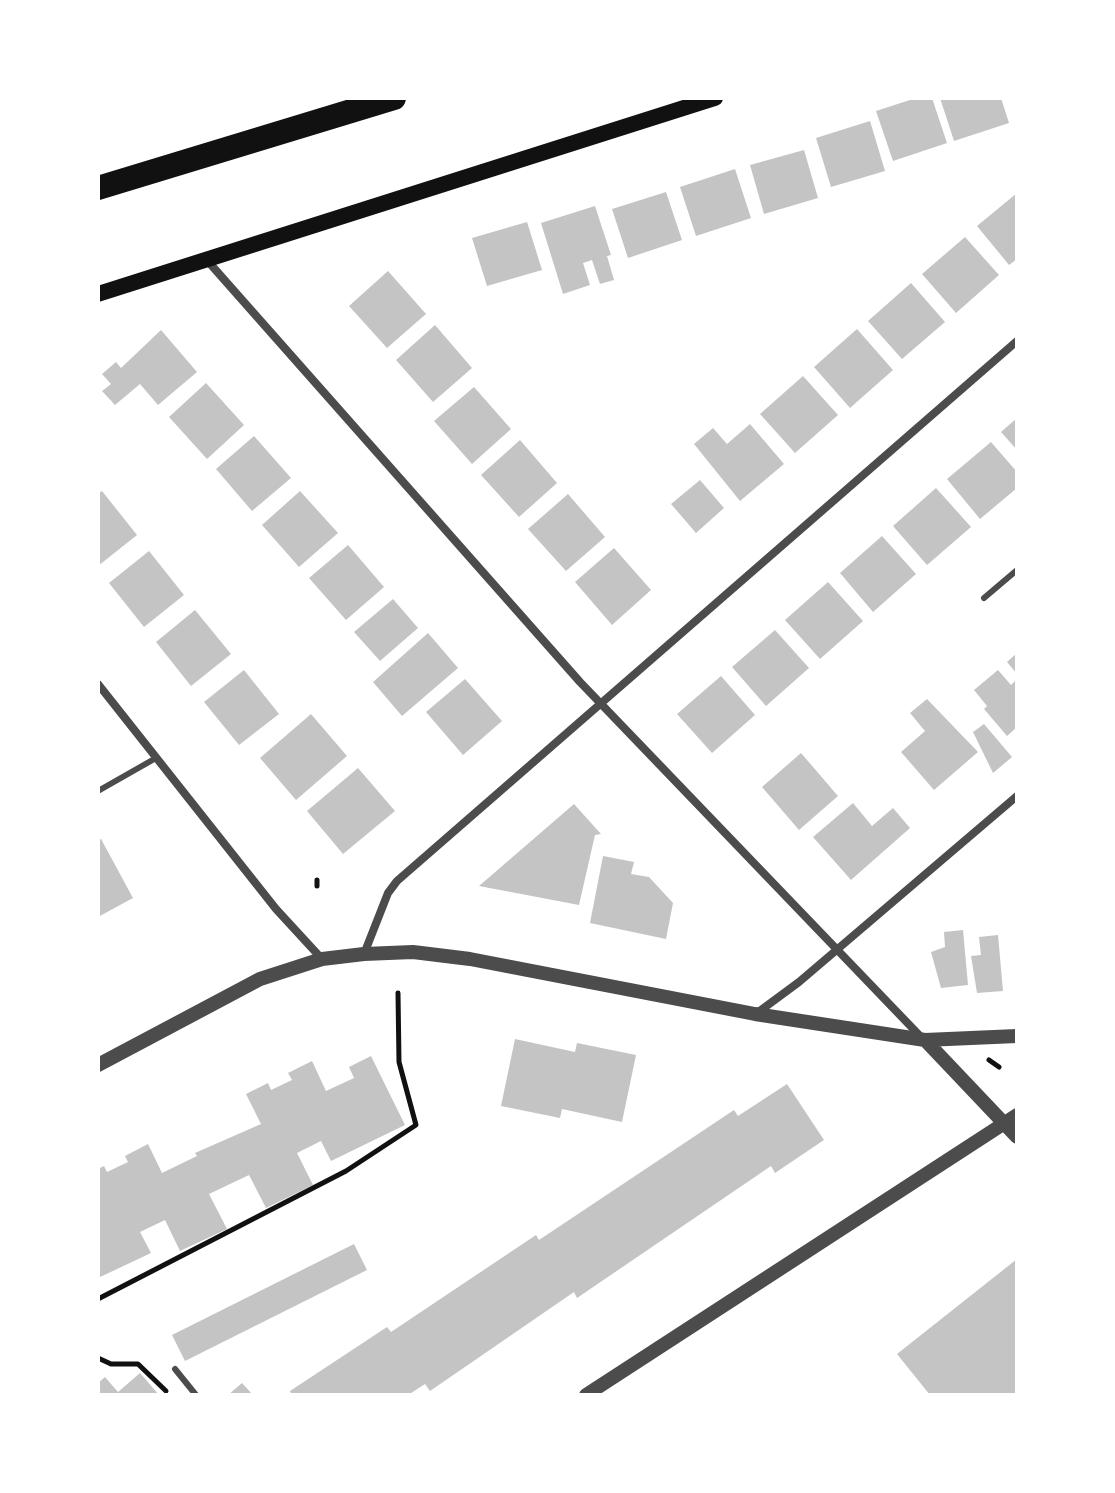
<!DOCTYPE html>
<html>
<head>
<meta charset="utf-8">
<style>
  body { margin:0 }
  #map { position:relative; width:1115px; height:1493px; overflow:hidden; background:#fff; font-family:Inter,sans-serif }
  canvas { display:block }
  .frame { position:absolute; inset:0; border:100px solid #fff; pointer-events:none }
</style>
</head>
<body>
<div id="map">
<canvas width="1115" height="1493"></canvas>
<div class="frame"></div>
</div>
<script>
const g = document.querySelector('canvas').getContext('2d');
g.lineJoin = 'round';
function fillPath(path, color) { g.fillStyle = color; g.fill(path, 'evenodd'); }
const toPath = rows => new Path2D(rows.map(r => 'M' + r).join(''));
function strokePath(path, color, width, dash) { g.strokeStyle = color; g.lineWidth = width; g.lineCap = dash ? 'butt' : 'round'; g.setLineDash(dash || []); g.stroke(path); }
fillPath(toPath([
  [916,98,932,98,947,143,893,161,876,111],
  [940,98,1001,98,1009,123,954,141],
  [870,121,885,171,831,187,816,138],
  [804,150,818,198,764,214,750,165],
  [735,169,751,218,696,236,680,187],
  [666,192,682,240,628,258,612,209],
  [1017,193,1017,259,1009,265,977,226],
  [595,206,611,255,607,256,614,280,600,284,592,260,583,263,590,285,563,294,541,223],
  [527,222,542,270,487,286,472,238],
  [965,237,999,275,956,313,922,274],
  [388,271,426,314,387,348,349,306],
  [911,283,945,322,902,359,868,321],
  [435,325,472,368,433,402,396,360],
  [857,329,893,370,850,408,814,367],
  [161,330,197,372,158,405,140,384,115,405,102,391,111,384,102,374,116,362,121,368],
  [803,376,838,415,795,453,760,414],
  [206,383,244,425,207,459,169,417],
  [474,387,511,429,472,464,434,421],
  [1017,418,1017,450,1001,432],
  [750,424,784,464,740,501,694,444,713,428,727,444],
  [254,436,291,478,252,511,216,469],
  [520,440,557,483,519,517,481,475],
  [991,442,1017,472,1017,488,980,519,947,479],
  [700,480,724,508,696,533,671,504],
  [936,488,971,527,927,565,893,526],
  [102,491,137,535,98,566,98,494],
  [300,491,338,533,299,567,262,525],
  [568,494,605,537,566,571,528,529],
  [882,536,916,574,873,612,840,573],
  [348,545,384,587,346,620,309,578],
  [614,548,651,590,612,625,575,582],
  [149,551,184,595,144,627,109,583],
  [828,582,863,621,820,659,785,620],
  [393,599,418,628,380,661,354,632],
  [195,610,231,654,191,686,156,642],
  [775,630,809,668,766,706,732,667],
  [428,633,458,668,402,716,373,682],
  [1017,653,1017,674,1007,662],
  [244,670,279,714,239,745,204,702],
  [998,670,1011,685,1017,679,1017,727,1007,736,984,709,987,706,974,690],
  [721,676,755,715,712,753,677,714],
  [465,679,502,721,463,755,426,712],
  [927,699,978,752,934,790,901,752,925,731,910,713],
  [311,714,347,756,296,800,260,758],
  [984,724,1012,757,993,773,973,732],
  [801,753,838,796,799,830,762,787],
  [358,768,395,811,343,854,307,811],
  [853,803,872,826,893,808,910,828,851,880,813,837],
  [574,804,601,834,595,835,579,905,479,886],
  [101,839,133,898,98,917,98,840],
  [603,856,634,862,631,874,649,877,673,903,666,939,590,923],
  [963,930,968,985,941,988,931,952,945,947,944,932],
  [998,935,1003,991,977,993,971,956,981,955,979,937],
  [515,1039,575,1052,577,1043,636,1055,622,1122,562,1109,560,1118,501,1106],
  [371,1056,405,1125,331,1161,321,1141,297,1153,313,1185,266,1208,249,1175,209,1194,227,1229,180,1251,165,1220,140,1232,151,1253,98,1278,98,1169,104,1166,107,1172,128,1162,125,1156,148,1144,162,1173,197,1156,195,1153,261,1124,246,1094,268,1083,271,1090,292,1080,288,1073,312,1061,326,1091,354,1078,349,1067],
  [787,1084,824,1140,775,1173,771,1166,577,1298,574,1292,430,1391,425,1384,408,1395,292,1395,290,1391,387,1327,391,1332,536,1235,539,1240,734,1110,738,1116],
  [354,1244,367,1270,185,1361,172,1335],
  [1017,1259,1017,1395,930,1395,897,1354],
  [140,1373,159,1395,98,1395,98,1383,105,1377,118,1392],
  [242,1383,253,1395,228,1395]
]), '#c4c4c4');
strokePath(toPath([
  [317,886,317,880],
  [989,1060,999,1067],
  [98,1299,346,1171,416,1125,399,1062,398,993],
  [98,1358,111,1364,138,1364,166,1391]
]), '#111', 5);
strokePath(toPath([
  [984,598,1017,570],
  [98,791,156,758],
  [175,1369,196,1395]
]), '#4c4c4c', 6);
strokePath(toPath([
  [205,258,580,682,921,1037],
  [98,684,276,909,322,959],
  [364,954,388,893,397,881,1017,341],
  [757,1013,799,982,1017,796]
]), '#4c4c4c', 8);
strokePath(toPath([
  [925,1040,1017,1137],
  [98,1065,260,979,322,959,364,954,413,952,470,959,755,1014,925,1040,1017,1036],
  [586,1395,1017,1115]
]), '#4c4c4c', 14);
strokePath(toPath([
  [98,294,715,98]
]), '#111', 16);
strokePath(toPath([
  [98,188,394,98]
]), '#111', 24);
</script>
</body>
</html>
